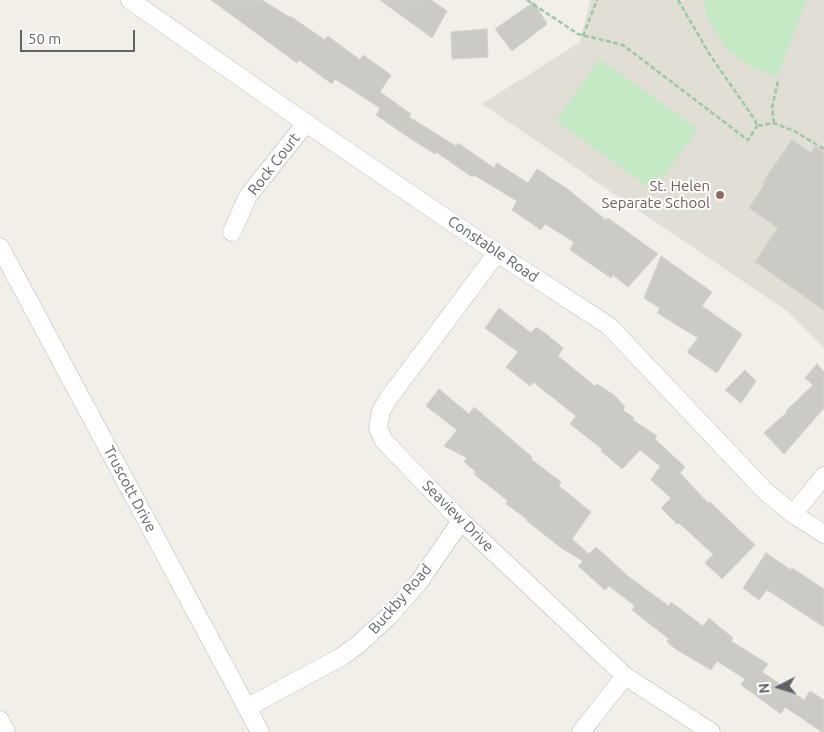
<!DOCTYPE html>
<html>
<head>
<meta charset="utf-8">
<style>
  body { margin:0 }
  #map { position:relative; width:824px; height:732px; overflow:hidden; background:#f1efe8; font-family:Ubuntu,sans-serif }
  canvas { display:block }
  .north { position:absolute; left:754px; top:662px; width:50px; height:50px; -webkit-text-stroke:4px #fff; paint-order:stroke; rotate:265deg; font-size:14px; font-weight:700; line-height:20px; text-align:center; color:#5f6368 }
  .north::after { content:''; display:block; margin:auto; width:18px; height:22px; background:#5f6368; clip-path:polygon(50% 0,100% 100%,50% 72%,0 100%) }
  .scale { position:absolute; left:20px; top:30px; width:115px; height:22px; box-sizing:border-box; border:2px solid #5f6368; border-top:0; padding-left:6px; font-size:15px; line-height:18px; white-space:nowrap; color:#5f6368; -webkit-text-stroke:4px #fff; paint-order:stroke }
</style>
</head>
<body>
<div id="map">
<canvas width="824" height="732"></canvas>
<div class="north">N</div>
<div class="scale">50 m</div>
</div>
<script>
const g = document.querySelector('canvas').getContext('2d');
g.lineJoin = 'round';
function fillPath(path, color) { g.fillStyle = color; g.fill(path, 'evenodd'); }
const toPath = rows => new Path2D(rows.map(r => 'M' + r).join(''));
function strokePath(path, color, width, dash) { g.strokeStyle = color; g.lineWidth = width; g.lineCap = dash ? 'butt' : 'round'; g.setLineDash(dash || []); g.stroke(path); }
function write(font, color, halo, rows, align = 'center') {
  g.font = font + ' Ubuntu,sans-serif'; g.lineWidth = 4; g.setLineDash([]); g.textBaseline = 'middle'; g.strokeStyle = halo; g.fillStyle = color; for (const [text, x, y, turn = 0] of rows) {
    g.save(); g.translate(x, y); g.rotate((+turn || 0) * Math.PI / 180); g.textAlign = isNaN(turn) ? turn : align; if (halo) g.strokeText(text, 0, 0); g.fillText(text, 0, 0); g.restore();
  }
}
fillPath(toPath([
  [590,0,824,0,824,348,788,312,482,104,580,42]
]), '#e1ded6');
fillPath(toPath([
  [703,0,807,0,777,77,749,66,725,47,709,21],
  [600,59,698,129,654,191,556,121]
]), '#c5e8c5');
const building = toPath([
  [211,0,262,0,289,17,290,16,325,40,328,36,360,60,363,55,391,75,380,92,411,114,409,117,456,146,458,143,494,168,497,163,528,183,537,169,566,188,606,220,608,218,658,254,628,287,613,275,611,278,570,250,574,242,545,224,541,230,512,210,517,201,474,175,472,177,436,152,435,154,408,137,376,115,380,108,335,79,332,84,299,60,297,63,211,0],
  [380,0,431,0,447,11,432,38,380,0],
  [534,2,547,24,512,51,495,29,534,2],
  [487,29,488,57,452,59,451,32,487,29],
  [792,140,811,153,815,146,824,152,824,310,755,262,778,228,749,208,765,184,763,182,792,140],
  [661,256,712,292,702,306,742,334,717,373,687,352,698,338,657,313,660,308,644,298,661,256],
  [499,308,531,333,536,327,545,333,563,348,558,356,595,386,597,384,614,395,625,407,623,410,634,418,633,420,657,436,655,439,685,467,680,473,708,503,710,502,755,545,722,579,705,563,713,554,679,523,677,524,661,508,671,498,651,480,660,466,640,450,622,469,601,451,602,449,570,424,576,416,533,382,530,386,506,367,518,352,485,328,499,308],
  [817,364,824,372,824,408,784,454,764,433,787,412,786,411,813,385,805,378,817,364],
  [745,370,756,381,741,403,725,390,745,370],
  [439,389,469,414,474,407,532,457,531,459,561,482,559,486,591,512,572,539,589,554,596,547,629,577,669,606,671,602,703,626,709,618,733,638,731,641,768,664,762,672,804,700,810,691,824,700,824,732,822,732,785,707,781,714,741,685,745,679,717,661,711,670,677,650,667,642,669,639,632,610,635,606,609,586,605,590,578,566,583,561,561,548,526,520,527,519,506,504,508,501,474,474,476,472,464,462,467,458,444,446,457,430,426,406,439,389],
  [766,553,791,570,792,568,824,589,824,627,767,590,759,600,743,588,766,553]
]);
fillPath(building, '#cccac5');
strokePath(building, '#d6d1c6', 1);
const minor = toPath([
  [130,0,306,123,497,253,609,326,766,492,793,514,824,534],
  [232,232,248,196,306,123],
  [0,247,260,732],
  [497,253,388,399,381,411,378,428,384,441,461,521,625,676,711,732],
  [793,514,824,476],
  [248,707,341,657,359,644,389,616,419,582,461,521],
  [0,720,6,732],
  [581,732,625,676]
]);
strokePath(minor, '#b5b8bc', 19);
strokePath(toPath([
  [527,0,578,34,623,45,748,140,757,126],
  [678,0,710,55,755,120,757,126,774,123,794,131,824,149],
  [583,36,597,0],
  [774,123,772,108,778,81]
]), '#9cc7a9', 2.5, [5, 2.5]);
strokePath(minor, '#fff', 18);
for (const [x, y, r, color] of [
  [720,195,5,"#8d6e63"]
]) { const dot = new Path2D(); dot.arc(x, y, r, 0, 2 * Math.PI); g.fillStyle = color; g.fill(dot); strokePath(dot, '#fff', 2); }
write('15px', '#5f6368', '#fff', [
  ["Rock Court",274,164,-52],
  ["Constable Road",493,249,34],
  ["Truscott Drive",130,489,62],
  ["Seaview Drive",458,516,45],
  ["Buckby Road",400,599,-49]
]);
write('15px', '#785e54', '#fff', [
  ["St. Helen",710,186],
  ["Separate School",710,203]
], 'right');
</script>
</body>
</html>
